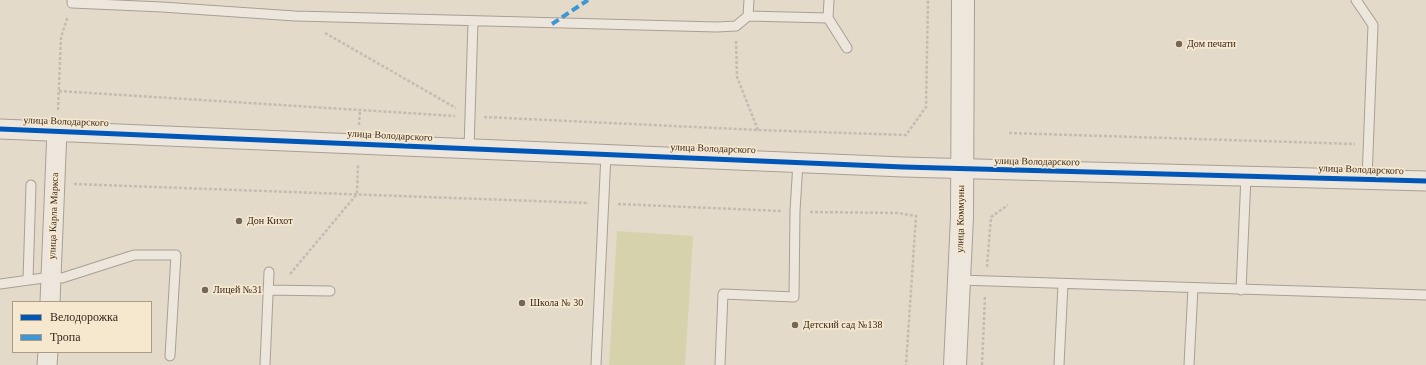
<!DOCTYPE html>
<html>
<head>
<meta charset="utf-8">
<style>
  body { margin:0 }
  #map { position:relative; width:1426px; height:365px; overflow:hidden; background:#e4daca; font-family:"Times New Roman",serif }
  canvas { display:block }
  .legend { position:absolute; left:12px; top:301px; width:140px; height:52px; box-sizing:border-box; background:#f6e8cf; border:1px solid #aa9b87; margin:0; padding:5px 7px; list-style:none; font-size:12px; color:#37271c }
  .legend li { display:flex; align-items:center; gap:8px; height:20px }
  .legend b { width:20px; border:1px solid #aa9b87 }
</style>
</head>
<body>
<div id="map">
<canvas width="1426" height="365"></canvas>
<ul class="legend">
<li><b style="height:5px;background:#0057b8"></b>Велодорожка</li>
<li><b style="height:5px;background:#3e96d4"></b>Тропа</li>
</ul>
</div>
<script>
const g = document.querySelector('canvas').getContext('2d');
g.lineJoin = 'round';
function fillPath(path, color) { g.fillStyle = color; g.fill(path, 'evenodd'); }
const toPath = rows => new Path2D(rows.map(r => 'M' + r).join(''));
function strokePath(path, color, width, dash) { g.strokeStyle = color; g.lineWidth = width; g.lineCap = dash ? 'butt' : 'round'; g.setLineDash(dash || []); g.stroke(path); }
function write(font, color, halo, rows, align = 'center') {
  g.font = font + ' "Times New Roman",serif'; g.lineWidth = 3.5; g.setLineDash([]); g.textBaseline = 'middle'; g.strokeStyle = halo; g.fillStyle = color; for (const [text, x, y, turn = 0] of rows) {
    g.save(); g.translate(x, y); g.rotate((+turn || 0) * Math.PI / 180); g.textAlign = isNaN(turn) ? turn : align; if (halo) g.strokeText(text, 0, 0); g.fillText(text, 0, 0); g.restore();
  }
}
fillPath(toPath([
  [617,231,693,236,685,365,609,365]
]), '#d6d2ac');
const service = toPath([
  [72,0,72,3,162,7,295,16,717,27,736,26,748,16,828,18,829,0],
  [1356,0,1373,25,1367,179],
  [748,16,749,0],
  [828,18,847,48],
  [469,148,473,22],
  [28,280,31,185],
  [959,280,1426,295],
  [0,284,51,277,62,278,134,255,176,255,170,356],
  [268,290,330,291],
  [1241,290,1246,176],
  [265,365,269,272],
  [596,365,606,154],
  [720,365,723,294,794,297,795,211,798,162],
  [1059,365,1063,284],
  [1189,365,1193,288]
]);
const minor = toPath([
  [0,129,903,167,1426,181],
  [50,302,57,130],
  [47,365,48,352]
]);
const tertiary = toPath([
  [955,365,962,217,963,0]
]);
strokePath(service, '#a99f94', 11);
strokePath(minor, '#a99f94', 21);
strokePath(tertiary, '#a99f94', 24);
strokePath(toPath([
  [325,33,456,108],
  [736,41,737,77,758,130],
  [59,91,455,116],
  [58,110,61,37,68,16],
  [484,117,758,130,906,135,926,107,928,0],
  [359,125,360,110],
  [1009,133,1355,144],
  [74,184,589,203],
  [618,204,781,211],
  [810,212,898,213,916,216,906,365],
  [987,267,991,217,1008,205],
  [290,274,357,194,358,164],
  [982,365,985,296]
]), '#c4bcb3', 2.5, [3, 2]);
strokePath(service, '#ece6dc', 9);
strokePath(minor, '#ece6dc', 19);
strokePath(tertiary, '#ece6dc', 22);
strokePath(toPath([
  [552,24,588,0]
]), '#3e96d4', 4, [8, 4]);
strokePath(toPath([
  [0,129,903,167,1426,181]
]), '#0057b8', 5);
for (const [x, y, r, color] of [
  [1179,44,4,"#746659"],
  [239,221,4,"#746659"],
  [205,290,4,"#746659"],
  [522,303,4,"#746659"],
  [795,325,4,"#746659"]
]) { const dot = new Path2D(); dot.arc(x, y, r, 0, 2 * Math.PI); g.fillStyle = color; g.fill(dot); strokePath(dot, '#f6e8cf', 1.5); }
write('10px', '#37271c', '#f6e8cf', [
  ["Дом печати",1187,44],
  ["Дон Кихот",247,221],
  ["Лицей №31",213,290],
  ["Школа № 30",530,303],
  ["Детский сад №138",803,325]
], 'left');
write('10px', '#37271c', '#f6e8cf', [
  ["улица Володарского",66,122,2],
  ["улица Володарского",390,136,3],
  ["улица Володарского",713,149,2],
  ["улица Володарского",1037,162,1],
  ["улица Володарского",1361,170,2],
  ["улица Карла Маркса",54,216,-88],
  ["улица Коммуны",961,219,-89]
]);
</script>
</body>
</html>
